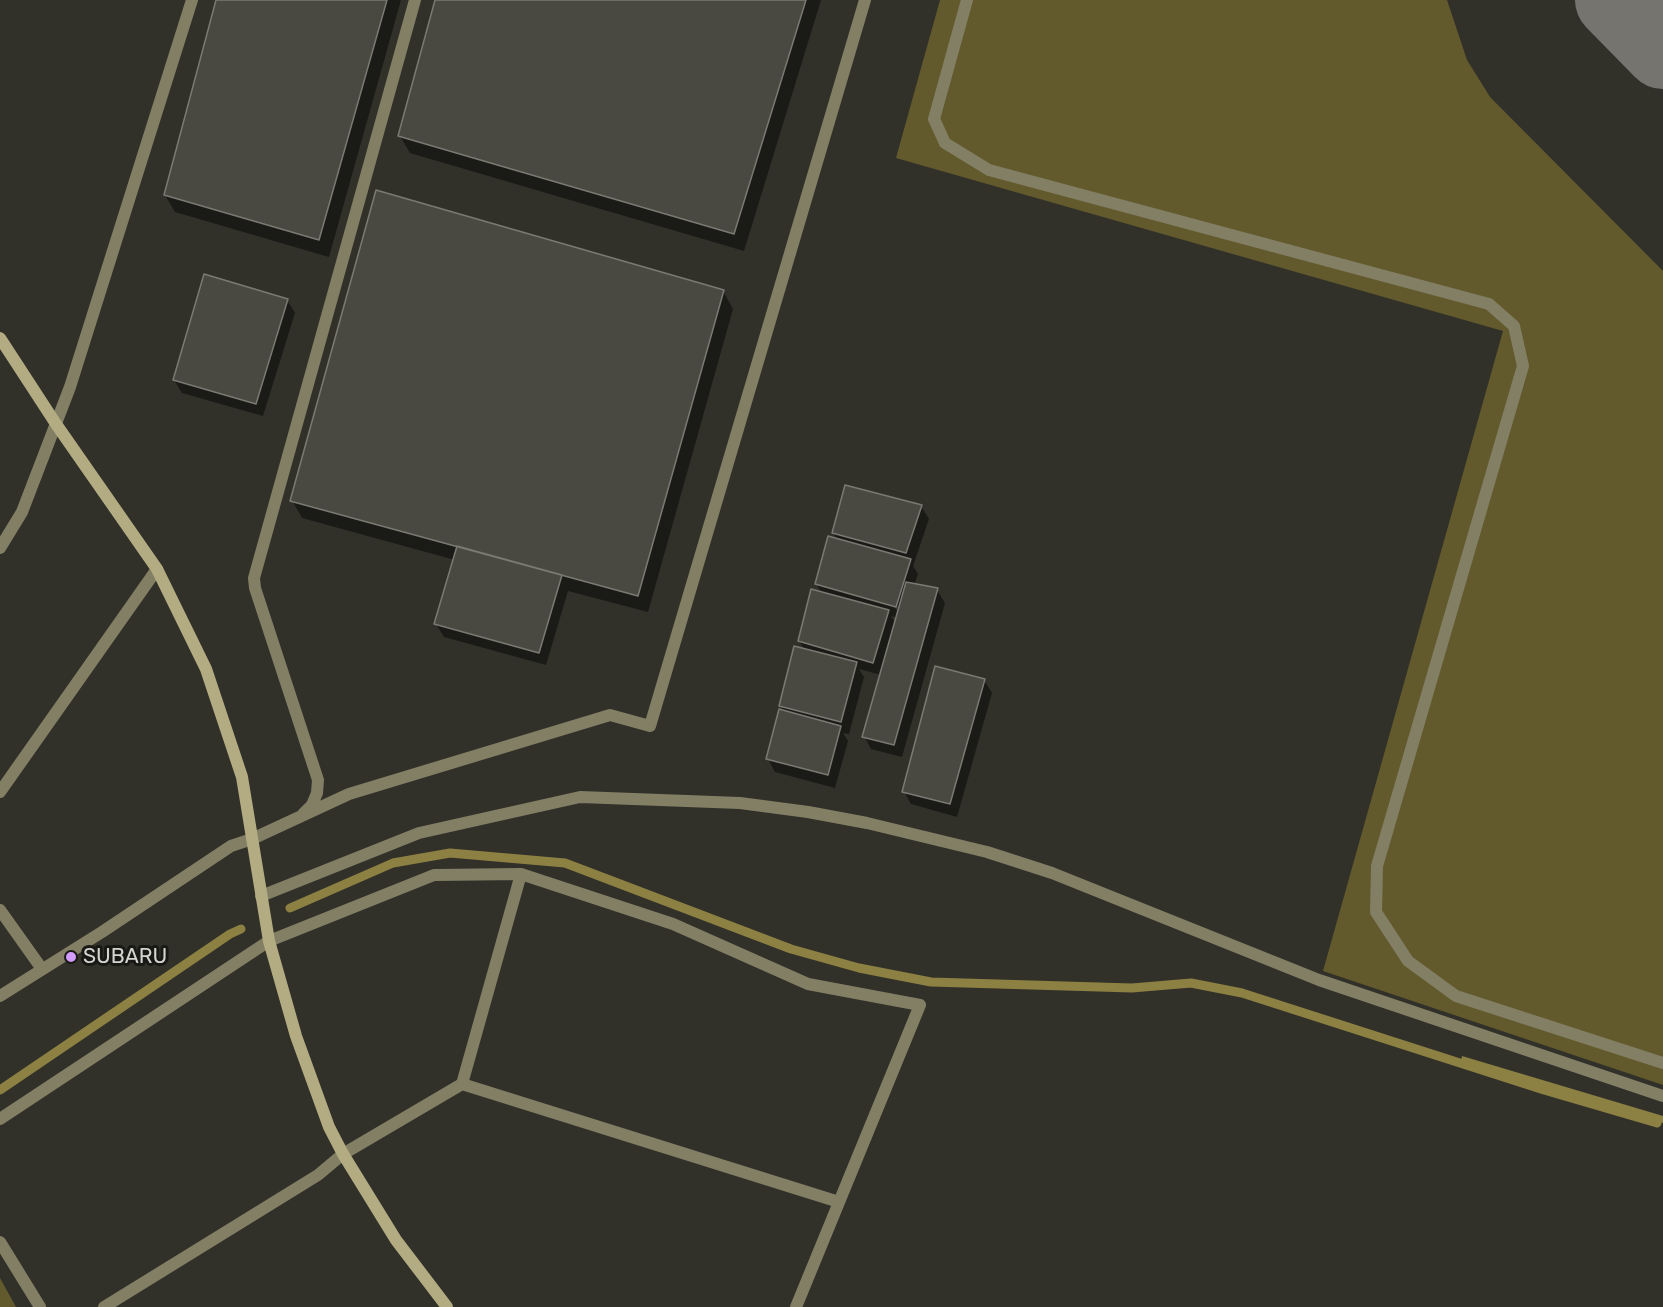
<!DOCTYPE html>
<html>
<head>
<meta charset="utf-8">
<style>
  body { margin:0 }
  canvas { display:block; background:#313029 }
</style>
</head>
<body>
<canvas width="1663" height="1307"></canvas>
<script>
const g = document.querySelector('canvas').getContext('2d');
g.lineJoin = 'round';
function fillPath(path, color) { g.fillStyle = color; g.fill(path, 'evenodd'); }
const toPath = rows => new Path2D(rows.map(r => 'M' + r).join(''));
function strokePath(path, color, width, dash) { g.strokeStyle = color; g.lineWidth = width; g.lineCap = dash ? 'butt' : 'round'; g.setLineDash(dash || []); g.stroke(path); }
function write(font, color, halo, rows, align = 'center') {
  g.font = font + ' Rubik,sans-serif'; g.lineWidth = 6; g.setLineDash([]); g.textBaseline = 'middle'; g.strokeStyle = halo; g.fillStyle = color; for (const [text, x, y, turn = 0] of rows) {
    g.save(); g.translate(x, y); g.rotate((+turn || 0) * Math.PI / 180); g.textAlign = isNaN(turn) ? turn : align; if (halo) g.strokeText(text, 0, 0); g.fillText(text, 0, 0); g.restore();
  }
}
fillPath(toPath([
  [940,0,1447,0,1467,60,1490,97,1663,271,1663,1085,1323,971,1503,331,896,158],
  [0,1278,16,1307,0,1307]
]), '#625a2c');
fillPath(toPath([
  [1462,1056,1663,1116,1663,1123,1461,1061]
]), '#8c8142');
fillPath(toPath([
  [218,0,401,0,329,257,175,212,165,195],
  [437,0,821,0,744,251,410,153,400,136],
  [723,291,733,309,648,612,568,591,546,665,444,637,436,624,455,560,302,518,292,500],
  [287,300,295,313,263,416,182,393,174,380],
  [921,506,929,519,913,566,918,574,914,585,937,590,945,603,902,757,871,749,864,736,881,675,859,669,864,677,849,734,843,733,848,741,835,788,775,772,768,759,784,712,781,706,805,650,799,641,822,593,816,584,838,541,833,533],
  [894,600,900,610,900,616,891,601],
  [891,616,898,618,896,624],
  [984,680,992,693,957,817,911,804,904,791]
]), '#0007');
strokePath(toPath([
  [290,908,393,863,450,853,565,863,791,949,859,968,931,982,1132,988,1191,983,1242,993,1544,1090,1657,1123],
  [0,1090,230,934,241,929]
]), '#8c8142', 9);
strokePath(toPath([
  [1614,0,1663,50]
]), '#75746e', 78);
const building = toPath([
  [216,0,387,0,319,240,164,195,216,0],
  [435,0,806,0,734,234,398,136,435,0],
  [376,190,724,290,638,596,290,501,376,190],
  [204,274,288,299,256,404,173,380,204,274],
  [845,485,922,505,906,553,832,533,845,485],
  [828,536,911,559,896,607,815,584,828,536],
  [457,546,562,575,539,653,434,624,457,546],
  [906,582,938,588,894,745,862,737,906,582],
  [811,589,889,610,873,663,798,641,811,589],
  [794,646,857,662,841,722,779,706,794,646],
  [935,666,985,679,950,804,902,792,935,666],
  [779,709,841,726,828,775,766,759,779,709]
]);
fillPath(building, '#494841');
strokePath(building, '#7b7a72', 1.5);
strokePath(toPath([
  [967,0,934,119,945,143,989,170,1489,304,1514,326,1523,366,1377,866,1376,912,1408,961,1456,996,1663,1063],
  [303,814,312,805,317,793,318,780,255,588,254,578,415,0],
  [252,839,349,794,610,715,650,726,865,0],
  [261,896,419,833,580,797,740,803,808,812,867,823,987,852,1052,873,1319,980,1663,1096]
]), '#837f65', 12);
strokePath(toPath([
  [0,548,22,512,70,387,192,0],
  [0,792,157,569],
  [0,910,42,969],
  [0,996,102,932,231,846,252,839],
  [462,1084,521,874],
  [0,1119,269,941,434,875,521,874,673,924,808,984,920,1005,796,1307],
  [0,1242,40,1307],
  [104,1307,318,1175,343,1154,462,1084,839,1202]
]), '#837f65', 12);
strokePath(toPath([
  [0,338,56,424,157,569,206,669,242,777,269,941,296,1036,329,1127,343,1154,396,1240,447,1307]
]), '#b3ac82', 12);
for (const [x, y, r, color] of [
  [71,957,6,"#d39cfc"]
]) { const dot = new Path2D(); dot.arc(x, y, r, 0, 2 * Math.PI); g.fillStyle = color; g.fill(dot); strokePath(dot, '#181815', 2); }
write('21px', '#d3d3cf', '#181815', [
  ["SUBARU",83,957]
], 'left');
</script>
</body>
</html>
